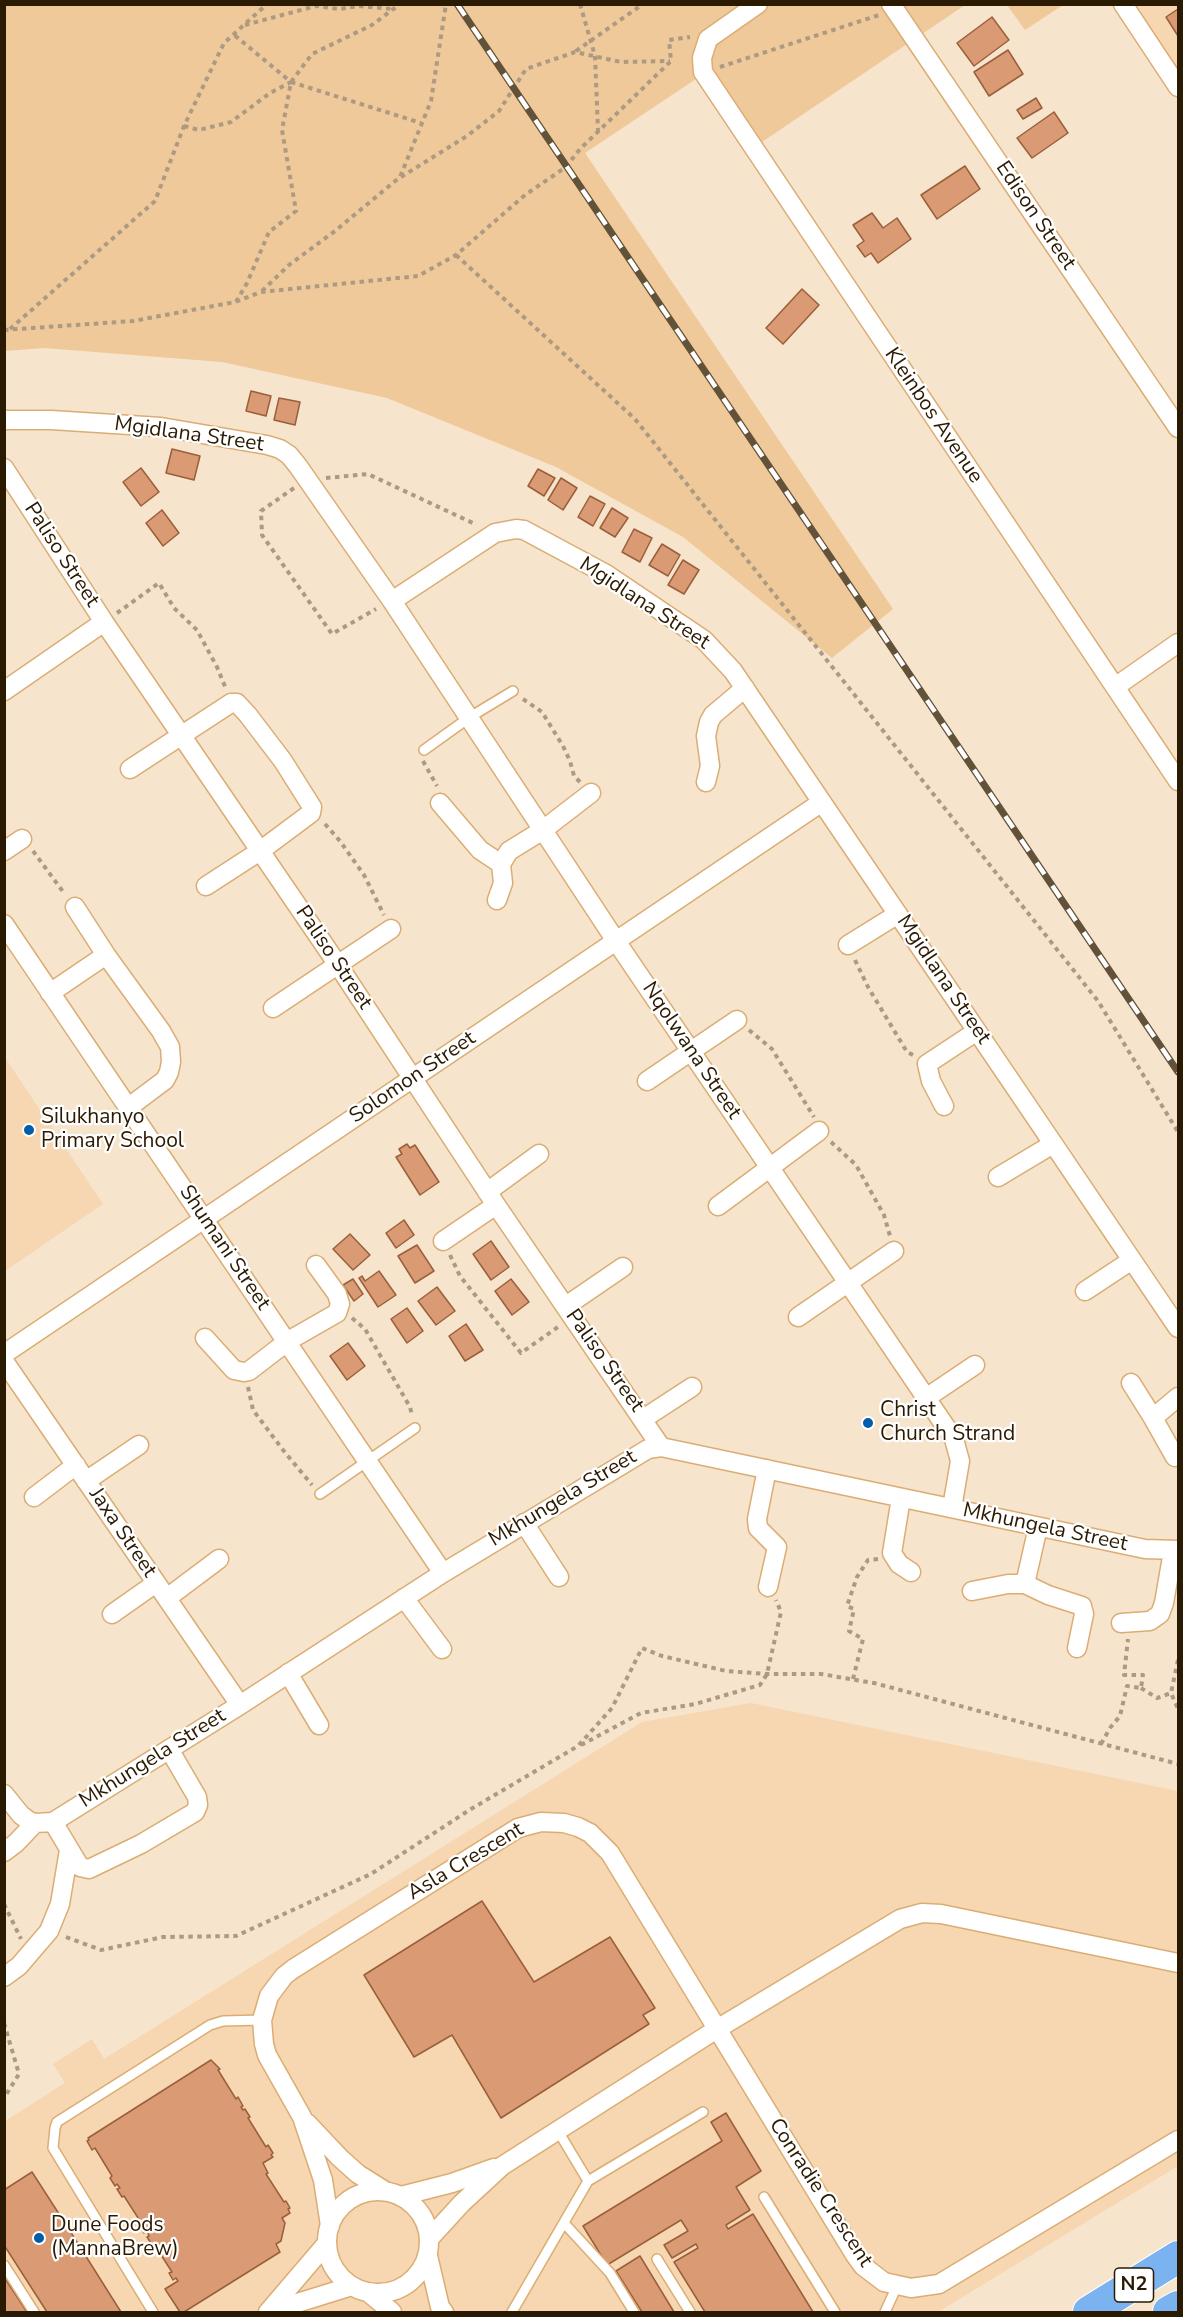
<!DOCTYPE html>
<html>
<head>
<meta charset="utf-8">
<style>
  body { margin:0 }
  #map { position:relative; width:1183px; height:2317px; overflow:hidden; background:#f7e4cd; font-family:"Nunito Sans",sans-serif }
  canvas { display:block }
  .frame { position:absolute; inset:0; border:6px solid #2b1a02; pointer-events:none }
</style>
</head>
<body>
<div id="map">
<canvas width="1183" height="2317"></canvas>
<div class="frame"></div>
</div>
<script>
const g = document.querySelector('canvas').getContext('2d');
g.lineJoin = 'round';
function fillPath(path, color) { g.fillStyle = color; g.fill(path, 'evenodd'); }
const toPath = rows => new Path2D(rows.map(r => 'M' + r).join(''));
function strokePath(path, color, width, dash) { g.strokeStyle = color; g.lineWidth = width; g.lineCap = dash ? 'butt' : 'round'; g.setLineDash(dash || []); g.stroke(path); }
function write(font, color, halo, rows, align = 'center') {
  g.font = font + ' "Nunito Sans",sans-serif'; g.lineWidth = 4.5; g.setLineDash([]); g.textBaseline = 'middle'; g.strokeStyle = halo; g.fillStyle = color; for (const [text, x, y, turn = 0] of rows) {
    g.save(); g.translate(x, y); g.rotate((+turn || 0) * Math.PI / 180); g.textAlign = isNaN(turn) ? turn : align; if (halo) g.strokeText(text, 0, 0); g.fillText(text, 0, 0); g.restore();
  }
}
fillPath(toPath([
  [1121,5,1178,5,1178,90],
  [4,1056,103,1204,5,1271,4,1271],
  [751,1703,1178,1791,1178,2166,938,2312,5,2312,5,2121,65,2083,53,2064,92,2039,104,2059,642,1722]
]), '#f7d7b1');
fillPath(toPath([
  [5,5,965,5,753,148,702,75,585,153,893,609,832,658,683,537,556,467,387,398,222,362,44,348,5,351],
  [1007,5,1063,5,1025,30]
]), '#efc999');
const building = toPath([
  [1178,9,1178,36,1166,17,1178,9],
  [992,17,1009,40,974,66,957,43,992,17],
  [1008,50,1023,74,989,96,974,72,1008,50],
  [1036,98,1042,108,1023,119,1017,110,1036,98],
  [1054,112,1068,133,1032,158,1017,138,1054,112],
  [965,166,980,189,937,219,921,195,965,166],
  [872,213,883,228,897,218,911,239,878,263,871,253,865,257,857,246,864,241,853,225,872,213],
  [802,289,819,305,783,344,766,328,802,289],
  [251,391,271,396,266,416,246,411,251,391],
  [279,398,300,402,295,425,274,420,279,398],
  [172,449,200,456,194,480,166,473,172,449],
  [141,468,159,492,141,506,123,482,141,468],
  [538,469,555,478,544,496,528,486,538,469],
  [561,478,577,488,563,510,548,500,561,478],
  [590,496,605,504,593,526,578,517,590,496],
  [612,508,628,518,615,537,600,528,612,508],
  [162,510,179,533,163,546,146,523,162,510],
  [634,529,652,538,640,562,622,552,634,529],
  [662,544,680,555,668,576,649,565,662,544],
  [683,560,699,570,684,594,668,585,683,560],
  [407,1144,410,1148,415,1145,439,1182,420,1195,396,1157,402,1154,399,1149,407,1144],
  [404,1220,414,1235,396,1248,386,1233,404,1220],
  [350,1234,370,1255,353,1270,333,1249,350,1234],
  [491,1241,509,1267,491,1280,473,1254,491,1241],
  [417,1245,434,1271,415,1283,398,1256,417,1245],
  [379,1271,396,1295,378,1307,359,1278,362,1276,365,1281,379,1271],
  [353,1279,363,1294,354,1301,343,1285,353,1279],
  [511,1279,529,1302,512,1315,495,1291,511,1279],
  [437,1287,455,1311,436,1325,418,1301,437,1287],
  [407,1308,423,1331,407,1343,391,1319,407,1308],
  [466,1324,483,1350,465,1361,449,1336,466,1324],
  [348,1343,365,1366,347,1380,330,1356,348,1343],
  [482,1901,534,1982,610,1937,655,2008,643,2015,649,2024,501,2118,452,2035,414,2057,364,1975,482,1901],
  [211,2060,220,2069,218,2070,236,2099,238,2097,243,2106,241,2107,243,2110,245,2109,250,2117,248,2118,266,2147,268,2145,273,2153,271,2155,273,2157,263,2163,268,2173,266,2174,284,2202,286,2201,290,2208,288,2209,290,2213,282,2218,285,2223,281,2241,276,2244,280,2252,184,2312,180,2312,165,2289,178,2281,176,2278,173,2280,169,2273,172,2272,154,2244,152,2245,147,2237,149,2236,147,2231,144,2233,139,2225,142,2224,124,2196,122,2197,117,2189,120,2188,117,2184,115,2186,110,2178,112,2176,95,2148,92,2150,87,2141,89,2140,88,2138,211,2060],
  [726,2113,761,2171,736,2187,750,2210,726,2225,728,2229,753,2214,813,2312,705,2312,674,2262,698,2248,696,2244,672,2258,664,2245,688,2231,681,2220,607,2265,583,2226,722,2141,711,2122,726,2113],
  [32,2172,70,2231,121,2312,47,2312,4,2245,4,2190,32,2172],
  [640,2256,674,2312,642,2312,616,2271,640,2256],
  [4,2277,27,2312,4,2312,4,2277]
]);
fillPath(building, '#da9b74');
strokePath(building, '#9a5f3a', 1.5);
const service = toPath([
  [424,750,470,717,513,691],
  [320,1494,415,1428],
  [588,2181,703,2112],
  [764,2197,835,2312],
  [564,2223,610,2273,634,2312],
  [657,2259,690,2312],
  [4,2265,34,2312],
  [153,2312,53,2148,55,2128,57,2122,210,2025,223,2021,262,2020],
  [512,2312,588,2181,558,2131],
  [885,2312,897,2286]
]);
const minor = toPath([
  [758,4,708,39,702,58,703,72,1178,781],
  [891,4,1178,428],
  [1123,4,1178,87],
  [4,420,51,420,161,427,267,445,280,449,289,455,298,466,392,601,495,533,516,529,524,530,606,574,704,640,733,671,1178,1328],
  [4,468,104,622,338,965,496,1205,661,1447],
  [392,601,616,941,954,1439,960,1461,952,1508],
  [1115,687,1178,643],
  [4,691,104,622],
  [130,769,231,703,237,703,248,715,283,761,312,807,311,813,260,851,206,886],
  [706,782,710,766,706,736,709,722,713,715,745,688],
  [440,803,480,850,501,864],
  [4,851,22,839],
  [497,900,503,883,501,864,509,851,543,830,591,793],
  [75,907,106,955],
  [4,924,443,1573],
  [848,945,898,914],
  [50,993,106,955,161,1031,170,1047,171,1062,169,1072,165,1080,129,1107],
  [273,1008,391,929],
  [647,1081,737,1020],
  [944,1106,931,1081,927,1064,977,1031],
  [998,1177,1053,1144],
  [487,1192,539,1154],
  [718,1206,819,1131],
  [443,1241,496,1205],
  [1085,1291,1132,1260],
  [566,1306,623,1267],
  [798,1317,894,1251],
  [205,1338,234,1370,244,1372,249,1371,288,1341,337,1313,340,1304,337,1294,316,1265],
  [4,1354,822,802],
  [4,1361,240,1705],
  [1131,1383,1153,1418,1178,1397],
  [926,1398,975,1365],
  [1153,1418,1175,1457],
  [643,1419,692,1387],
  [767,1469,757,1519,758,1528,777,1547,768,1587],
  [86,1481,139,1445],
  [34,1497,76,1465],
  [901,1498,892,1553,899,1564,911,1572],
  [524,1523,559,1577],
  [1038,1527,1025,1584,1048,1595,1082,1606,1084,1614,1077,1648],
  [972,1591,1008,1584,1025,1584],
  [167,1598,219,1559],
  [404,1598,442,1649],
  [112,1614,156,1583],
  [1121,1623,1150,1621,1160,1614,1164,1603,1173,1551],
  [288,1673,319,1725],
  [4,1794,21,1815,29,1821,35,1823,53,1822,240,1705,443,1573,648,1449,661,1447,1145,1549,1178,1550],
  [53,1822,80,1867,89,1869,141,1844,195,1812,198,1805,197,1797,169,1749],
  [4,1852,16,1843,35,1823],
  [4,1977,19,1966,49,1931,60,1904,69,1850],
  [307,2123,340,2158,358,2174,385,2191],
  '327 2242a51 51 0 1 1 102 0a51 51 0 1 1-102 0Z',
  [401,2196,452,2183,494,2168],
  [330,2226,323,2180,302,2117,267,2055,264,2044,262,2020,269,1996,284,1976,293,1969,518,1828,541,1822,564,1823,578,1827,590,1833,610,1853,855,2255,863,2266,884,2282,911,2288,939,2284,1178,2140],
  [429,2239,462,2203,502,2166,717,2029,900,1919,922,1913,941,1914,1178,1963],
  [428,2256,440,2307,444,2312],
  [369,2293,392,2312],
  [268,2312,327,2243],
  [268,2312,352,2286]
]);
const trunk = toPath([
  [1089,2312,1178,2257],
  [1169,2312,1178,2307]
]);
strokePath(service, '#dbad73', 12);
strokePath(minor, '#dbad73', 21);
strokePath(trunk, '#fff', 34);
strokePath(toPath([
  [580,4,595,56,598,131],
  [245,25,316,6,339,9,359,6,393,9],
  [576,51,643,4],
  [720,67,879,15],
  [291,82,421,123],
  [184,126,199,130,231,122,270,93,291,82,233,34],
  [401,177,467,136,499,111,526,69,575,52,621,62,670,61],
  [456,255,635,419,1098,1001,1178,1132],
  [262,291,289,265,335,231,400,177,431,101,446,4],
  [236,302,247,283,269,232,296,211,282,130,291,82,312,54,372,25,400,4],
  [10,329,155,201,184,126,224,43,267,4],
  [4,330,133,321,235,302,261,292,418,276,456,255,525,195,566,167,580,149,671,61,669,40,690,37],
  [326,478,368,474,475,524],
  [294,488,261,511,262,535,332,634,376,609],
  [117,613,159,583,174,608,197,630,217,667,226,689],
  [523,699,542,712,563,746,570,761,574,776,580,782],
  [423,761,437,786],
  [325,824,340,841,364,875,384,915],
  [33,851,64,893],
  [855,960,868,987,907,1052,913,1055],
  [749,1030,772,1049,814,1117],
  [831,1142,856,1165,884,1215,890,1236],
  [450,1255,460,1276,521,1353,558,1327],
  [352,1318,365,1329,410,1407,412,1415],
  [248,1387,253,1410,283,1450,312,1485],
  [1178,1660,1171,1693,1178,1709],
  [853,1679,863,1639,849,1631,854,1609,847,1606,857,1577,868,1560,878,1559],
  [1141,1688,1157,1698,1171,1693],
  [1101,1744,1110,1728,1120,1716,1127,1686,1141,1688,1143,1675,1124,1675,1128,1639],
  [581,1745,641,1713,695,1704,760,1685,767,1674,781,1612,776,1600],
  [4,1904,21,1939],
  [66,1937,101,1950,163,1937,236,1936,371,1874,471,1809,578,1746,612,1708,642,1648,662,1656,726,1671,767,1674,821,1674,874,1683,1178,1764],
  [4,2023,19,2074,4,2098]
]), '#ac9a83', 4, [4.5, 4.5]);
strokePath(service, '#fff', 9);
strokePath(minor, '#fff', 18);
strokePath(trunk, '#7bb3f0', 32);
const rail = toPath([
  [457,4,1178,1072]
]);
strokePath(rail, '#63523a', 7);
strokePath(rail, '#fff', 4.5, [14]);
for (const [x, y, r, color] of [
  [29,1130,6,"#005daa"],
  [868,1423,6,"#005daa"],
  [39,2238,6,"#005daa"]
]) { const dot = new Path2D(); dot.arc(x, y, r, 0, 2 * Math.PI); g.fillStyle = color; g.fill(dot); strokePath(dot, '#fff', 2); }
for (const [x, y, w] of [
  [1134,2285,39]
]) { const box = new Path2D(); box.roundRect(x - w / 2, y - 17, w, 34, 4.5); g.fillStyle = '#fff'; g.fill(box); strokePath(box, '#2b1a02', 1.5); }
write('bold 20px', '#2b1a02', null, [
  ["N2",1134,2285]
]);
write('21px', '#2b1a02', '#fff', [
  ["Edison Street",1035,216,56],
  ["Kleinbos Avenue",933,416,56],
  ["Mgidlana Street",189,435,8],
  ["Paliso Street",61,555,57],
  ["Mgidlana Street",644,604,33],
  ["Paliso Street",333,958,56],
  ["Mgidlana Street",943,980,56],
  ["Nqolwana Street",691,1051,56],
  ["Solomon Street",413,1078,-34],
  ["Shumani Street",224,1248,56],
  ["Paliso Street",604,1361,55],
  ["Mkhungela Street",563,1499,-31],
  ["Mkhungela Street",1045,1528,12],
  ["Jaxa Street",122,1533,56],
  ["Mkhungela Street",153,1759,-32],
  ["Asla Crescent",466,1862,-31],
  ["Conradie Crescent",820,2193,57]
]);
write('21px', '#2b1a02', '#fff', [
  ["Silukhanyo",41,1118],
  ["Primary School",41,1142],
  ["Christ",880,1411],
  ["Church Strand",880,1435],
  ["Dune Foods",51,2226],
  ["(MannaBrew)",51,2250]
], 'left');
</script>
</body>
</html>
